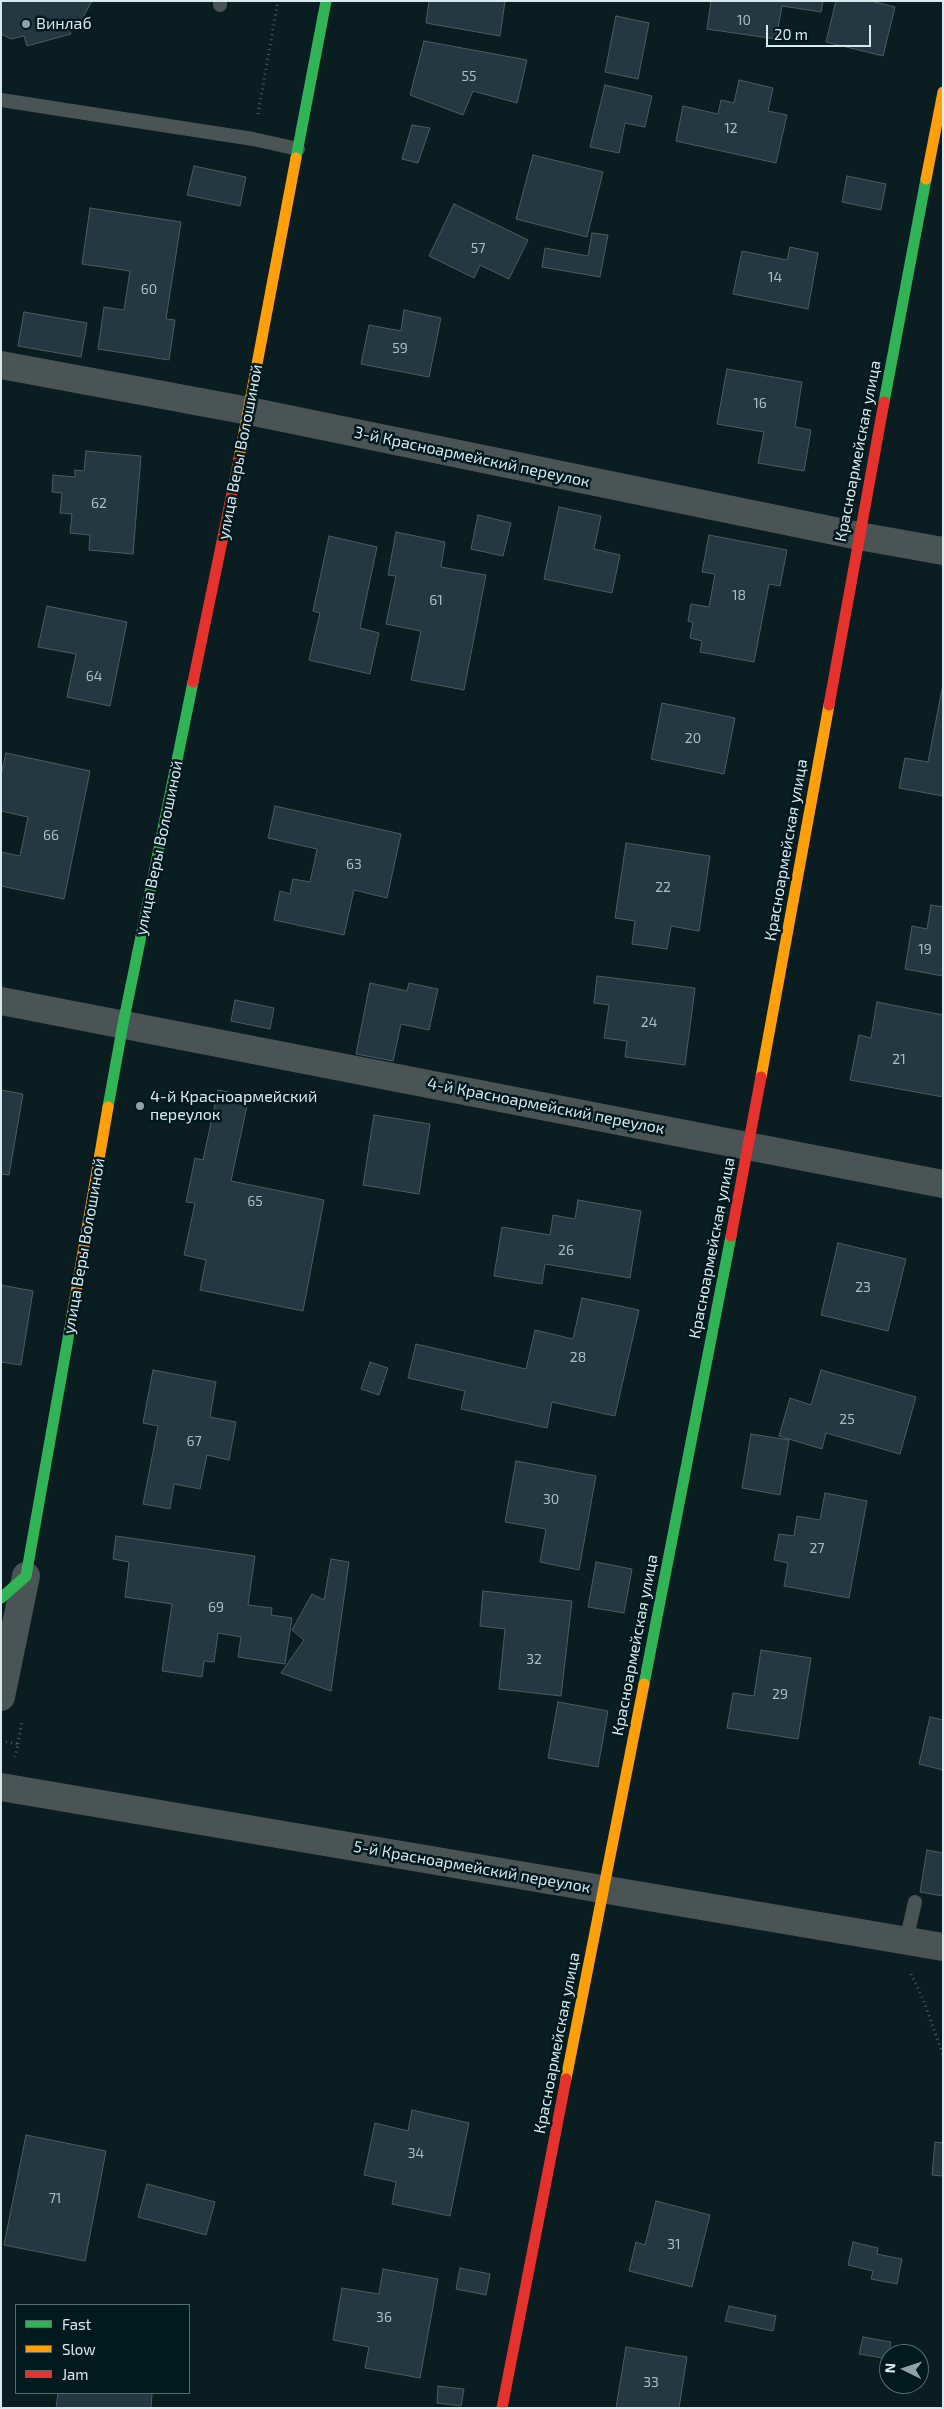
<!DOCTYPE html>
<html>
<head>
<meta charset="utf-8">
<style>
  body { margin:0 }
  #map { position:relative; width:944px; height:2409px; overflow:hidden; background:#0a1d20; font-family:"Exo 2",sans-serif }
  canvas { display:block }
  .frame { position:absolute; inset:0; border:2px solid #d7ebef; pointer-events:none }
  .legend { position:absolute; left:15px; top:2304px; width:175px; height:90px; box-sizing:border-box; background:#001a1e; border:1px solid #566e72; margin:0; padding:6px 9px; list-style:none; font-size:15px; color:#d7ebef }
  .legend li { display:flex; align-items:center; gap:10px; height:25px }
  .legend b { width:25px; border:1px solid #566e72 }
  .north { position:absolute; left:879px; top:2344px; width:50px; height:50px; box-sizing:border-box; background:#001a1e; border:1px solid #566e72; border-radius:50%; rotate:274deg; font-size:14px; font-weight:700; line-height:20px; text-align:center; color:#d7ebef }
  .north::after { content:''; display:block; margin:auto; width:18px; height:22px; background:#8fa3a7; clip-path:polygon(50% 0,100% 100%,50% 72%,0 100%) }
  .scale { position:absolute; left:766px; top:25px; width:105px; height:22px; box-sizing:border-box; border:2px solid #d7ebef; border-top:0; padding-left:6px; font-size:15px; line-height:18px; white-space:nowrap; color:#d7ebef; -webkit-text-stroke:4px #001a1e; paint-order:stroke }
</style>
</head>
<body>
<div id="map">
<canvas width="944" height="2409"></canvas>
<div class="frame"></div>
<ul class="legend">
<li><b style="height:6px;background:#30b455"></b>Fast</li>
<li><b style="height:6px;background:#ff9f0a"></b>Slow</li>
<li><b style="height:6px;background:#e5322d"></b>Jam</li>
</ul>
<div class="north">N</div>
<div class="scale">20 m</div>
</div>
<script>
const g = document.querySelector('canvas').getContext('2d');
g.lineJoin = 'round';
function fillPath(path, color) { g.fillStyle = color; g.fill(path, 'evenodd'); }
const toPath = rows => new Path2D(rows.map(r => 'M' + r).join(''));
function strokePath(path, color, width, dash) { g.strokeStyle = color; g.lineWidth = width; g.lineCap = dash ? 'butt' : 'round'; g.setLineDash(dash || []); g.stroke(path); }
function write(font, color, halo, rows, align = 'center') {
  g.font = font + ' "Exo 2",sans-serif'; g.lineWidth = 5; g.setLineDash([]); g.textBaseline = 'middle'; g.strokeStyle = halo; g.fillStyle = color; for (const [text, x, y, turn = 0] of rows) {
    g.save(); g.translate(x, y); g.rotate((+turn || 0) * Math.PI / 180); g.textAlign = isNaN(turn) ? turn : align; if (halo) g.strokeText(text, 0, 0); g.fillText(text, 0, 0); g.restore();
  }
}
const building = toPath([
  [1,1,92,1,82,19,68,23,71,34,27,46,24,36,11,39,1,34,1,1],
  [429,1,505,1,500,36,426,23,429,1],
  [711,1,823,1,821,12,782,6,776,39,707,29,711,1],
  [836,1,871,1,895,7,883,56,826,42,836,1],
  [616,16,649,23,638,79,605,72,616,16],
  [424,41,527,60,517,103,473,91,463,115,410,95,424,41],
  [739,80,773,88,768,111,787,115,776,163,676,141,683,106,718,114,721,100,734,103,739,80],
  [605,85,652,96,645,127,625,123,619,153,590,147,605,85],
  [412,125,430,128,418,163,402,159,412,125],
  [533,155,603,172,587,237,516,219,533,155],
  [194,166,246,177,240,206,187,195,194,166],
  [847,176,886,184,881,210,842,202,847,176],
  [454,204,528,240,509,279,480,265,474,278,429,256,454,204],
  [90,208,181,222,166,319,175,320,169,360,98,349,104,307,124,310,130,271,82,264,90,208],
  [592,233,608,235,600,277,542,267,545,248,588,256,592,233],
  [790,247,818,253,808,309,733,294,742,251,787,260,790,247],
  [404,310,441,318,429,377,361,364,369,325,401,331,404,310],
  [24,312,87,323,81,357,18,346,24,312],
  [727,369,802,382,795,427,811,430,804,471,758,463,764,432,717,424,727,369],
  [86,451,141,456,133,554,89,550,90,535,70,533,72,514,60,513,62,493,52,492,53,475,75,477,75,470,84,471,86,451],
  [559,507,601,516,594,549,620,555,612,593,544,579,559,507],
  [478,515,511,523,503,556,471,549,478,515],
  [396,532,445,542,441,567,486,575,464,690,411,680,421,631,386,624,396,576,388,575,396,532],
  [709,535,787,550,780,586,769,584,754,662,700,652,702,641,690,638,693,622,688,621,691,604,709,607,715,574,702,572,709,535],
  [329,536,377,547,360,628,379,633,370,674,309,660,320,613,313,611,329,536],
  [47,606,127,622,110,706,67,697,76,654,38,647,47,606],
  [943,684,943,796,899,788,905,758,928,762,943,684],
  [662,703,735,718,724,774,651,759,662,703],
  [6,753,90,771,64,899,1,886,1,852,20,856,28,817,1,811,1,775,6,753],
  [275,806,401,834,387,898,354,890,344,935,274,920,280,891,290,894,293,879,310,882,317,849,268,838,275,806],
  [626,843,710,856,699,931,671,926,667,949,632,944,635,921,615,918,626,843],
  [931,905,943,907,943,976,905,969,912,926,927,929,931,905],
  [597,976,695,988,685,1065,625,1057,627,1041,604,1038,609,1005,594,1003,597,976],
  [370,983,407,991,409,983,438,989,429,1030,401,1024,393,1061,356,1054,370,983],
  [235,1000,274,1008,270,1029,231,1021,235,1000],
  [877,1002,943,1015,943,1097,850,1080,859,1035,871,1038,877,1002],
  [1,1090,23,1094,9,1175,1,1174,1,1090],
  [218,1090,249,1096,231,1181,324,1200,303,1311,200,1290,206,1260,184,1255,195,1203,186,1202,195,1158,203,1160,218,1090],
  [374,1115,430,1124,419,1194,363,1185,374,1115],
  [578,1200,641,1211,630,1278,545,1264,542,1284,494,1276,502,1227,550,1235,553,1215,575,1219,578,1200],
  [838,1243,906,1259,888,1331,821,1315,838,1243],
  [1,1285,33,1291,21,1365,1,1362,1,1285],
  [582,1298,639,1310,615,1416,552,1402,547,1428,461,1409,465,1391,408,1378,416,1344,526,1369,535,1330,573,1339,582,1298],
  [370,1362,388,1368,379,1395,361,1389,370,1362],
  [153,1370,216,1382,210,1417,236,1422,229,1460,207,1455,200,1489,174,1484,170,1509,143,1504,158,1426,143,1423,153,1370],
  [821,1370,916,1397,900,1454,826,1433,822,1449,779,1436,790,1398,811,1405,821,1370],
  [751,1434,789,1440,780,1495,742,1488,751,1434],
  [516,1461,596,1476,579,1570,540,1562,546,1529,505,1522,516,1461],
  [825,1493,867,1501,849,1598,784,1586,788,1563,774,1560,779,1534,794,1536,797,1516,820,1520,825,1493],
  [116,1536,255,1556,248,1605,272,1608,271,1615,292,1618,285,1664,238,1657,241,1637,218,1633,214,1662,204,1661,202,1677,162,1671,172,1604,125,1597,129,1562,113,1559,116,1536],
  [331,1559,349,1562,331,1691,281,1673,304,1640,292,1630,312,1594,324,1600,331,1559],
  [596,1562,632,1569,624,1613,588,1607,596,1562],
  [483,1591,572,1601,561,1696,499,1689,505,1629,480,1626,483,1591],
  [761,1650,811,1658,798,1739,727,1728,733,1693,754,1696,761,1650],
  [558,1702,608,1711,598,1767,548,1758,558,1702],
  [930,1717,943,1720,943,1770,919,1764,930,1717],
  [927,1850,943,1853,943,1896,920,1892,927,1850],
  [412,2110,469,2123,450,2216,392,2204,396,2182,364,2175,375,2123,408,2131,412,2110],
  [26,2135,106,2151,85,2261,4,2245,26,2135],
  [935,2142,943,2143,943,2176,932,2175,935,2142],
  [147,2184,215,2202,206,2235,138,2217,147,2184],
  [656,2201,710,2215,692,2287,629,2271,636,2242,645,2245,656,2201],
  [853,2242,878,2248,877,2254,902,2259,897,2284,871,2279,873,2271,848,2265,853,2242],
  [460,2268,490,2274,486,2295,456,2289,460,2268],
  [383,2269,438,2279,420,2378,365,2368,369,2347,333,2340,342,2288,379,2294,383,2269],
  [729,2306,776,2316,773,2331,725,2321,729,2306],
  [863,2337,891,2342,888,2359,859,2354,863,2337],
  [626,2347,687,2357,679,2408,616,2408,626,2347],
  [438,2386,464,2389,461,2406,437,2403,438,2386],
  [58,2393,152,2393,151,2408,56,2408,58,2393]
]);
fillPath(building, '#243841');
strokePath(building, '#4f5c61', 1);
strokePath(toPath([
  [258,114,278,1],
  [1,1741,18,1744,15,1757],
  [18,1744,22,1721],
  [911,1974,923,1999,943,2055]
]), '#535c5c', 3, [1, 4]);
strokePath(toPath([
  [220,5,220,1],
  [1,100,253,139,298,149],
  [906,1941,915,1902]
]), '#4b5455', 14);
strokePath(toPath([
  [1,365,249,411,859,536,943,551],
  [1,1001,943,1184],
  [1,1697,26,1576],
  [1,1787,943,1947]
]), '#4b5455', 28);
strokePath(toPath([
  [296,158,326,1],
  [884,402,926,179],
  [108,1107,123,1024,193,682],
  [1,1598,26,1576,72,1316],
  [644,1684,731,1236]
]), '#30b455', 11);
strokePath(toPath([
  [926,179,943,92],
  [239,459,296,158],
  [761,1077,829,705],
  [72,1316,108,1107],
  [566,2079,644,1684]
]), '#ff9f0a', 11);
strokePath(toPath([
  [193,682,239,459],
  [829,705,884,402],
  [731,1236,761,1077],
  [502,2408,566,2079]
]), '#e5322d', 11);
for (const [x, y, r, color] of [
  [26,24,5,"#8fa3a7"],
  [140,1106,5,"#8fa3a7"]
]) { const dot = new Path2D(); dot.arc(x, y, r, 0, 2 * Math.PI); g.fillStyle = color; g.fill(dot); strokePath(dot, '#001a1e', 2); }
write('14px', '#aabec4', null, [
  ["10",744,20],
  ["55",469,76],
  ["12",731,128],
  ["57",478,248],
  ["14",775,277],
  ["60",149,289],
  ["59",400,348],
  ["16",760,403],
  ["62",99,503],
  ["18",739,595],
  ["61",436,600],
  ["64",94,676],
  ["20",693,738],
  ["66",51,835],
  ["63",354,864],
  ["22",663,887],
  ["19",925,949],
  ["24",649,1022],
  ["21",899,1059],
  ["65",255,1201],
  ["26",566,1250],
  ["23",863,1287],
  ["28",578,1357],
  ["25",847,1419],
  ["67",194,1441],
  ["30",551,1499],
  ["27",817,1548],
  ["69",216,1607],
  ["32",534,1659],
  ["29",780,1694],
  ["34",416,2153],
  ["71",55,2198],
  ["31",674,2244],
  ["36",384,2317],
  ["33",651,2382]
]);
write('16px', '#d7ebef', '#001a1e', [
  ["Винлаб",36,24],
  ["4-й Красноармейский",150,1097],
  ["переулок",150,1115]
], 'left');
write('16px', '#d7ebef', '#001a1e', [
  ["Красноармейская улица",858,451,-79],
  ["улица Веры Волошиной",240,452,-79],
  ["3-й Красноармейский переулок",472,457,12],
  ["улица Веры Волошиной",159,848,-78],
  ["Красноармейская улица",786,850,-80],
  ["4-й Красноармейский переулок",546,1106,11],
  ["улица Веры Волошиной",84,1246,-80],
  ["Красноармейская улица",712,1248,-79],
  ["Красноармейская улица",635,1645,-79],
  ["5-й Красноармейский переулок",472,1867,10],
  ["Красноармейская улица",557,2043,-79]
]);
</script>
</body>
</html>
